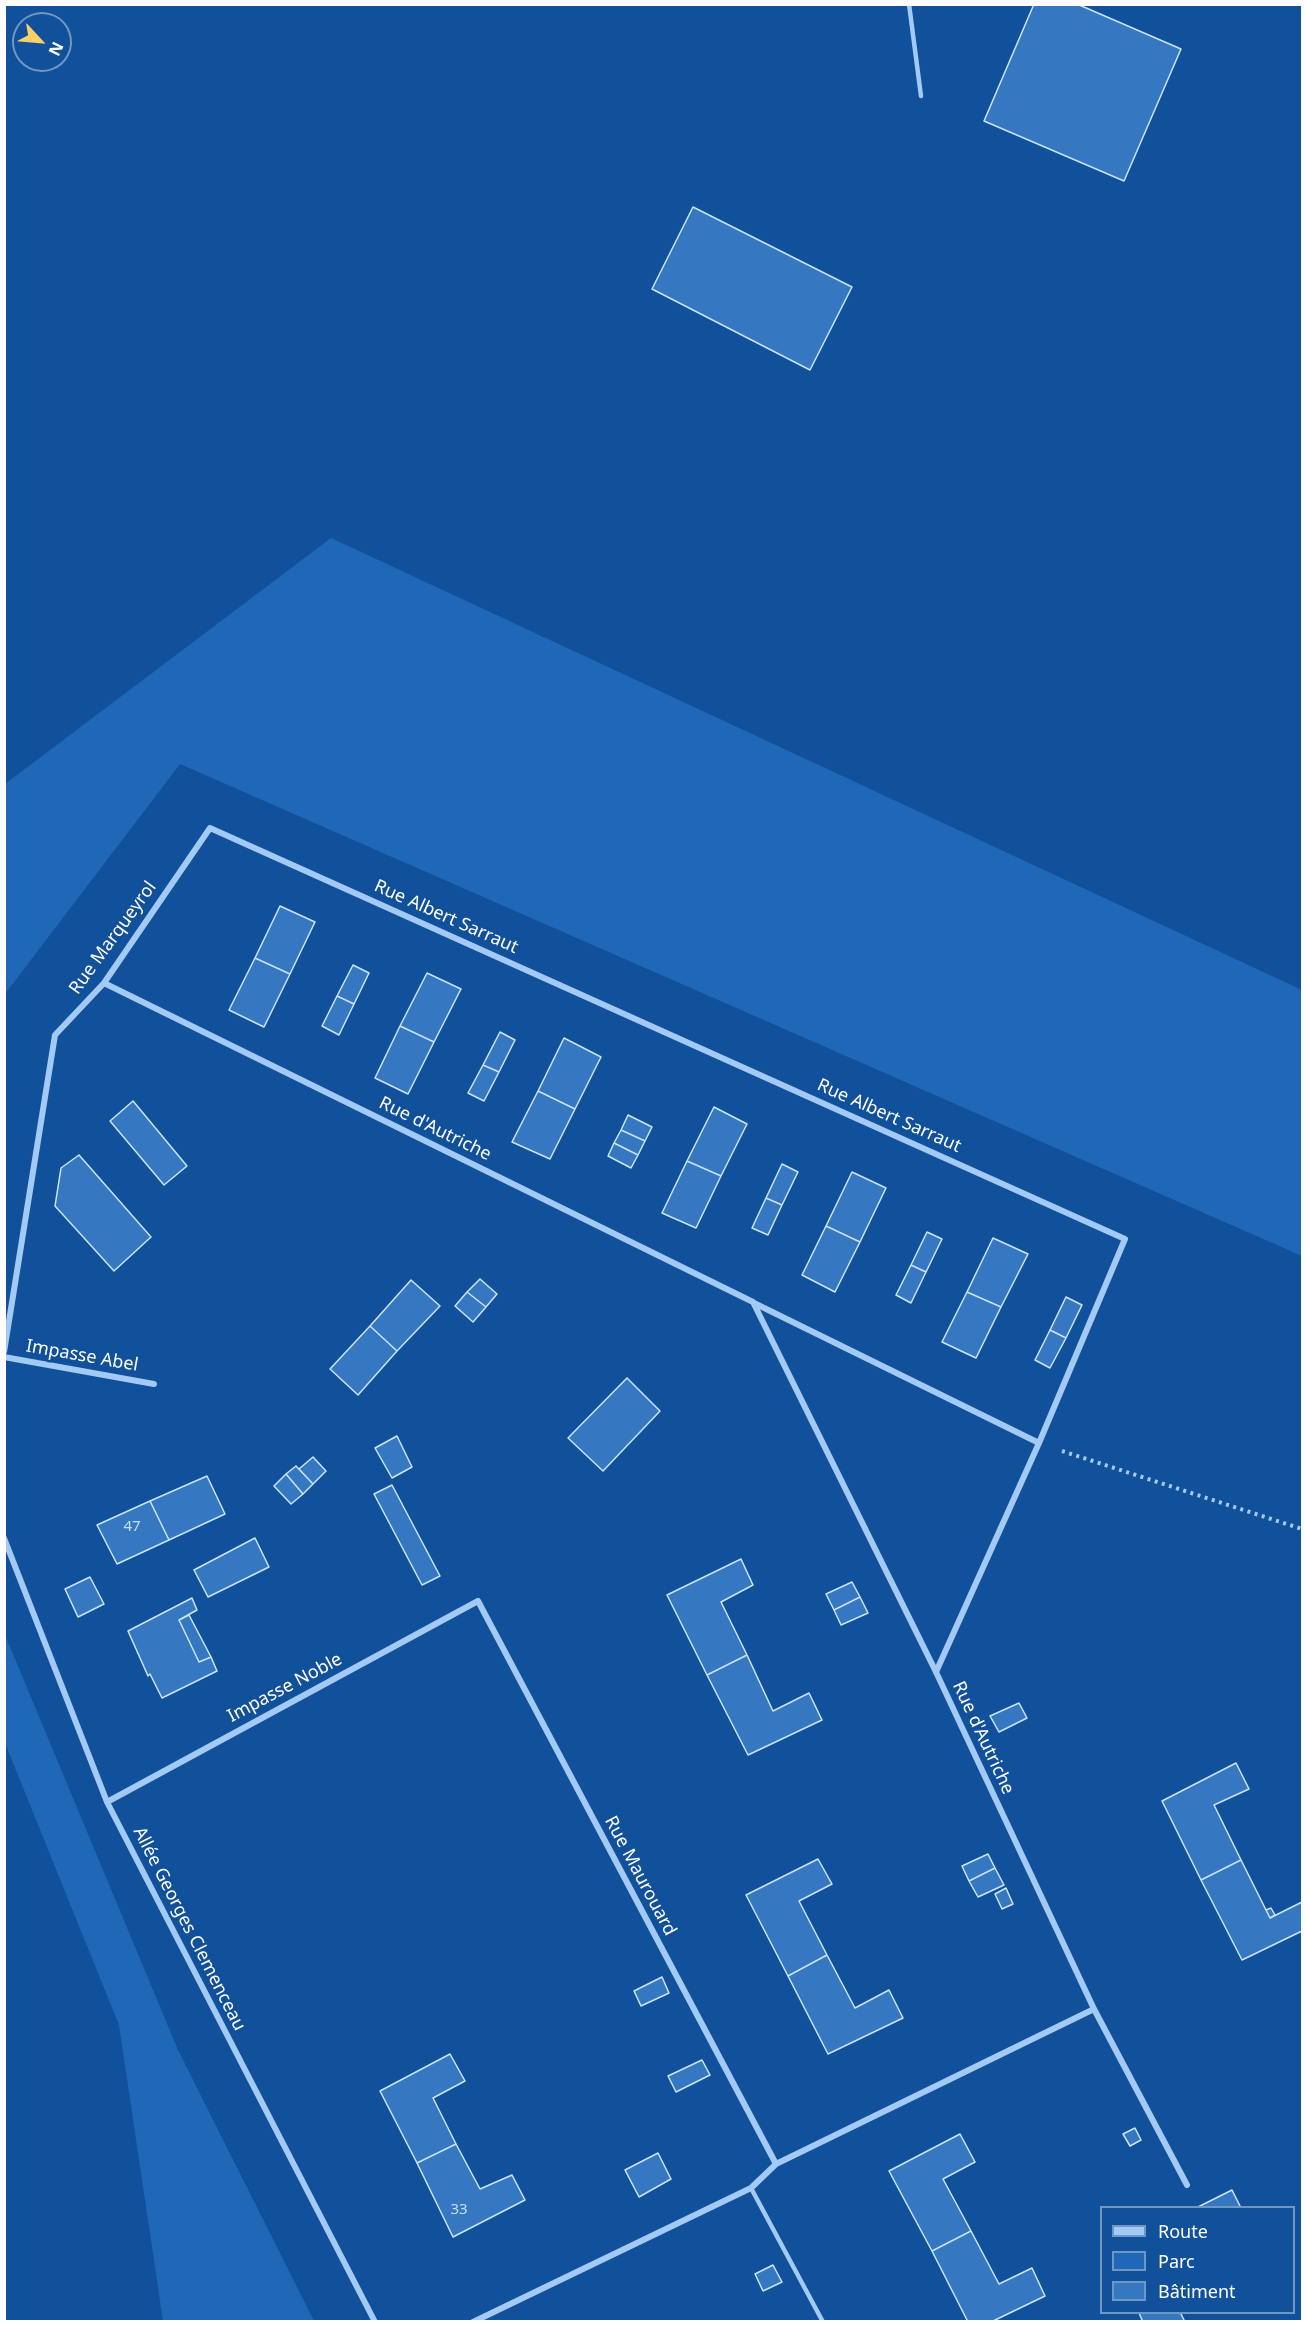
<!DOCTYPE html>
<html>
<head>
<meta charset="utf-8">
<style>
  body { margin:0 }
  #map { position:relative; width:1307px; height:2326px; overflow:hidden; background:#11509a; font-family:"Noto Sans",sans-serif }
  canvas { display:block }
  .frame { position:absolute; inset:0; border:6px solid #fff; pointer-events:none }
  .legend { position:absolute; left:1100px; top:2206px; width:195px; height:108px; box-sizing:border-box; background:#11509a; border:2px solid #7096c2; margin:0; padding:8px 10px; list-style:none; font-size:18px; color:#fff }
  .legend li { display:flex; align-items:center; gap:12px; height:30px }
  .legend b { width:30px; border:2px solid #7096c2 }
  .north { position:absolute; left:12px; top:12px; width:60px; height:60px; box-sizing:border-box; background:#11509a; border:2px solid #7096c2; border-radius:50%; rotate:116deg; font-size:16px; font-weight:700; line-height:24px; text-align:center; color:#fff }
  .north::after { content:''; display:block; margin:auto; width:21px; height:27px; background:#ffcf67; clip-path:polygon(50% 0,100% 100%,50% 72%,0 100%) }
</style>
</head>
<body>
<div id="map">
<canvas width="1307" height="2326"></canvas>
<div class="frame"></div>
<ul class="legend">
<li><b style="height:8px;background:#a3caf4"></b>Route</li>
<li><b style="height:16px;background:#1f68b7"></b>Parc</li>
<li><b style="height:16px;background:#3577c0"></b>Bâtiment</li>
</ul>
<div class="north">N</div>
</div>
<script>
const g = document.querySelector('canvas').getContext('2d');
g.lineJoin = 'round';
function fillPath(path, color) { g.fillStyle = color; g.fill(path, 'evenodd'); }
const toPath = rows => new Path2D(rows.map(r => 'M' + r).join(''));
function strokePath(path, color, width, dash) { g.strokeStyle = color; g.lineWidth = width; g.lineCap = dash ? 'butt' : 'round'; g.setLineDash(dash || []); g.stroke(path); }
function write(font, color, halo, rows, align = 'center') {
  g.font = font + ' "Noto Sans",sans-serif'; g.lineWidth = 5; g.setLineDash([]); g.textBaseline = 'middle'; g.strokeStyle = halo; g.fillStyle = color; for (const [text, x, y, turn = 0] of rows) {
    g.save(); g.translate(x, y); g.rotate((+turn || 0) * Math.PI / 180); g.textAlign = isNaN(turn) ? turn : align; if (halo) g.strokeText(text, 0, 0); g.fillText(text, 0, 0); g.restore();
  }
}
fillPath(toPath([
  [331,538,1302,990,1302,1256,180,764,5,994,5,784],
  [5,1635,178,2050,314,2321,163,2321,119,2025,5,1743]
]), '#1f68b7');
const building = toPath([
  [1034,4,1077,4,1181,49,1124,181,984,121,1034,4],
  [693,207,852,287,810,370,652,289,693,207],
  [280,906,315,922,290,974,255,958,280,906],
  [255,958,290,974,264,1027,229,1010,255,958],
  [353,965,369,973,354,1004,337,996,353,965],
  [427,973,461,989,434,1042,400,1026,427,973],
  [337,996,354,1004,339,1035,322,1026,337,996],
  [400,1026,434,1042,408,1094,375,1078,400,1026],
  [500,1032,515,1040,499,1072,483,1065,500,1032],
  [564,1038,601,1057,575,1109,538,1091,564,1038],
  [483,1065,499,1072,484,1101,468,1093,483,1065],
  [538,1091,575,1109,550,1159,512,1142,538,1091],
  [133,1101,187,1166,164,1185,110,1121,133,1101],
  [714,1107,747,1124,721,1176,687,1161,714,1107],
  [628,1115,652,1127,645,1141,621,1130,628,1115],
  [621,1130,645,1141,638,1155,614,1143,621,1130],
  [614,1143,638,1155,631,1168,608,1156,614,1143],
  [79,1155,151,1237,114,1271,55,1206,61,1168,79,1155],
  [687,1161,721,1176,696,1228,662,1213,687,1161],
  [782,1164,798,1172,782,1205,766,1198,782,1164],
  [852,1172,886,1188,860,1242,826,1226,852,1172],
  [766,1198,782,1205,768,1235,752,1228,766,1198],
  [826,1226,860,1242,835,1292,802,1275,826,1226],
  [927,1232,942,1239,926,1272,911,1265,927,1232],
  [993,1238,1028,1254,1001,1307,967,1292,993,1238],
  [911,1265,926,1272,911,1303,896,1295,911,1265],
  [480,1279,497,1294,486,1307,467,1292,480,1279],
  [411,1280,440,1306,397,1351,370,1326,411,1280],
  [467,1292,486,1307,473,1322,455,1306,467,1292],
  [967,1292,1001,1307,976,1358,942,1342,967,1292],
  [1066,1297,1082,1305,1066,1338,1050,1330,1066,1297],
  [370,1326,397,1351,358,1395,330,1369,370,1326],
  [1050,1330,1066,1338,1050,1368,1035,1360,1050,1330],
  [627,1378,660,1411,603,1471,568,1438,627,1378],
  [397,1436,412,1467,392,1478,375,1448,397,1436],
  [313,1457,326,1471,313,1484,299,1469,313,1457],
  [296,1466,313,1484,303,1494,286,1474,296,1466],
  [286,1474,303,1494,291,1504,274,1486,286,1474],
  [207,1476,225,1514,169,1540,150,1501,207,1476],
  [392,1485,440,1576,422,1585,374,1494,392,1485],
  [150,1501,169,1540,117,1564,97,1525,150,1501],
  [255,1538,269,1567,208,1597,194,1570,255,1538],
  [741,1559,753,1585,721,1602,747,1655,707,1675,667,1595,741,1559],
  [90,1577,104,1604,78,1617,65,1589,90,1577],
  [852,1582,860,1597,834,1610,826,1594,852,1582],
  [860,1597,868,1613,841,1625,834,1610,860,1597],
  [192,1598,197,1610,179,1620,199,1662,211,1657,217,1671,162,1698,150,1674,148,1676,128,1631,192,1598],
  [189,1615,211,1657,199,1662,179,1620,189,1615],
  [747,1655,773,1711,809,1693,822,1720,748,1755,707,1675,747,1655],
  [1019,1703,1027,1718,999,1732,990,1716,1019,1703],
  [1236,1763,1249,1789,1214,1805,1241,1860,1201,1880,1162,1801,1236,1763],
  [988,1854,995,1868,969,1881,962,1866,988,1854],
  [818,1859,832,1884,799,1901,827,1955,788,1976,746,1895,818,1859],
  [1241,1860,1270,1918,1302,1902,1302,1931,1242,1960,1201,1880,1241,1860],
  [995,1868,1004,1885,978,1897,969,1881,995,1868],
  [1006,1888,1013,1904,1002,1909,995,1894,1006,1888],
  [1271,1908,1275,1915,1270,1918,1266,1910,1271,1908],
  [827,1955,855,2008,889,1990,903,2018,828,2054,788,1976,827,1955],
  [662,1977,669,1993,641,2006,634,1991,662,1977],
  [450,2054,465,2081,433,2098,456,2144,417,2163,380,2091,450,2054],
  [702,2060,710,2075,676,2092,668,2076,702,2060],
  [1135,2128,1141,2140,1130,2146,1123,2134,1135,2128],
  [960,2134,975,2162,943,2179,971,2231,932,2251,889,2171,960,2134],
  [456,2144,480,2189,512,2175,525,2200,453,2237,417,2163,456,2144],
  [658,2153,671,2179,639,2197,625,2170,658,2153],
  [1232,2190,1241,2208,1196,2208,1232,2190],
  [971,2231,999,2284,1032,2268,1045,2296,991,2322,968,2322,932,2251,971,2231],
  [773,2265,782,2282,763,2291,755,2274,773,2265],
  [1180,2312,1185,2322,1143,2322,1139,2313,1180,2312]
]);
fillPath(building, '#3577c0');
strokePath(building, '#cce4fe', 1.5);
strokePath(toPath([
  [1062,1451,1302,1529]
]), '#a3caf4', 4, [3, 4.5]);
strokePath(toPath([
  [909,4,921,96],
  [751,2188,823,2322]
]), '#a3caf4', 4.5);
strokePath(toPath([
  [104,983,753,1302,936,1672,1094,2009,1187,2185],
  [754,1303,1039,1443],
  [4,1352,55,1035,104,983,210,828,1125,1239,1039,1443,936,1672],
  [4,1357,154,1384],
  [4,1538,107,1802,375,2322],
  [107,1802,478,1601,776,2164,751,2188,473,2322],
  [776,2164,1094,2009]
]), '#a3caf4', 6);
write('15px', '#ccddef', null, [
  ["47",132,1527],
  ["33",459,2210]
]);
write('18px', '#fff', '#11509a', [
  ["Rue Albert Sarraut",446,917,24],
  ["Rue Marqueyrol",113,938,-54],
  ["Rue Albert Sarraut",889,1116,24],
  ["Rue d'Autriche",435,1129,26],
  ["Impasse Abel",82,1356,10],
  ["Impasse Noble",285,1688,-28],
  ["Rue d'Autriche",983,1738,65],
  ["Rue Maurouard",640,1876,62],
  ["Allée Georges Clemenceau",189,1929,63]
]);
</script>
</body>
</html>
